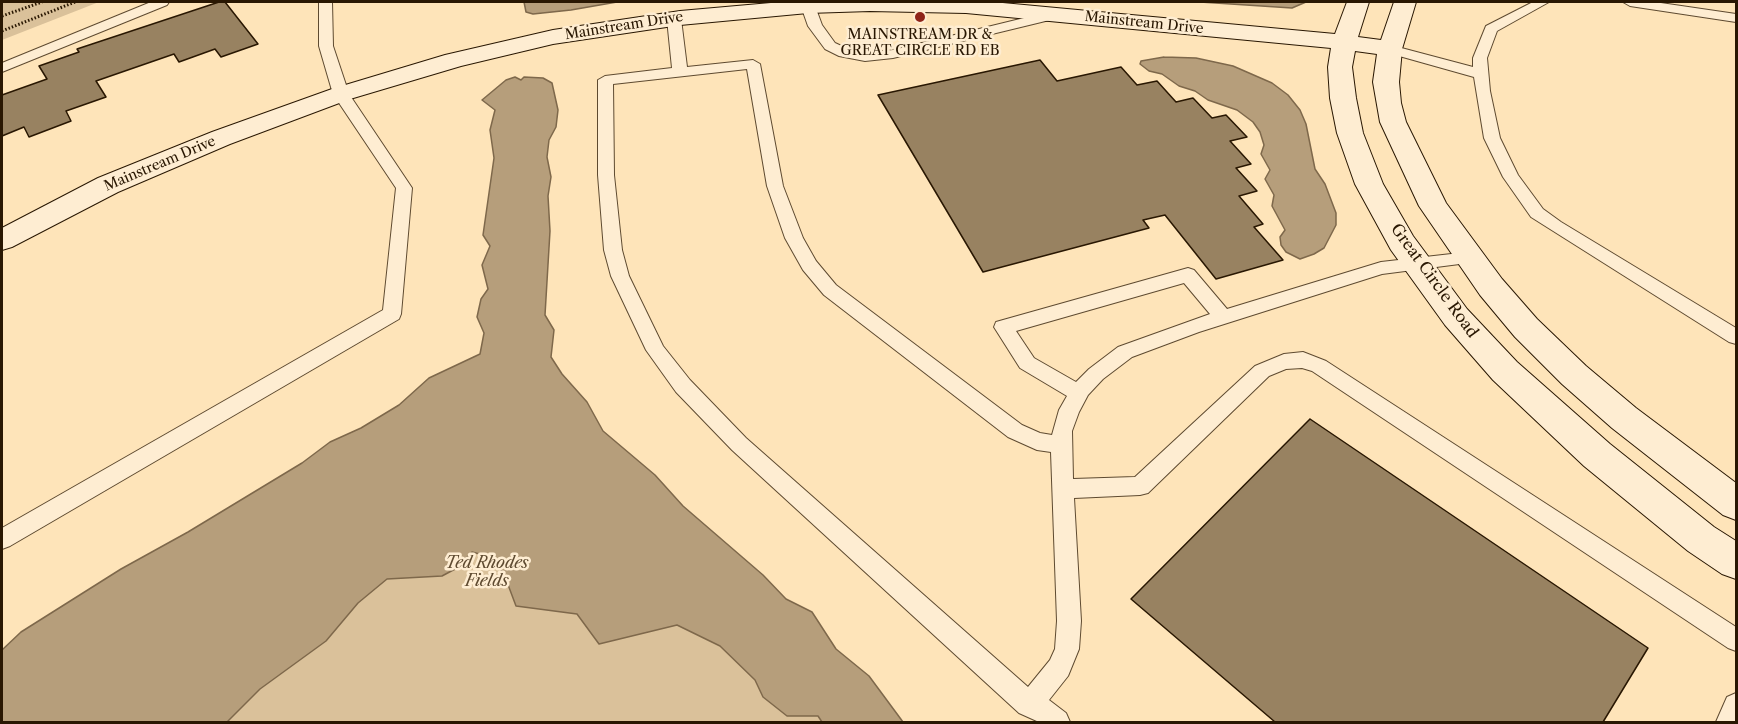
<!DOCTYPE html>
<html>
<head>
<meta charset="utf-8">
<style>
  body { margin:0 }
  #map { position:relative; width:1738px; height:724px; overflow:hidden; background:#fee4b9; font-family:"Libre Caslon Text",serif }
  canvas { display:block }
  .frame { position:absolute; inset:0; border:3px solid #291702; pointer-events:none }
</style>
</head>
<body>
<div id="map">
<canvas width="1738" height="724"></canvas>
<div class="frame"></div>
</div>
<script>
const g = document.querySelector('canvas').getContext('2d');
g.lineJoin = 'round';
function fillPath(path, color) { g.fillStyle = color; g.fill(path, 'evenodd'); }
const toPath = rows => new Path2D(rows.map(r => 'M' + r).join(''));
function strokePath(path, color, width, dash) { g.strokeStyle = color; g.lineWidth = width; g.lineCap = dash ? 'butt' : 'round'; g.setLineDash(dash || []); g.stroke(path); }
function write(font, color, halo, rows, align = 'center') {
  g.font = font + ' "Libre Caslon Text",serif'; g.lineWidth = 5; g.setLineDash([]); g.textBaseline = 'middle'; g.strokeStyle = halo; g.fillStyle = color; for (const [text, x, y, turn = 0] of rows) {
    g.save(); g.translate(x, y); g.rotate((+turn || 0) * Math.PI / 180); g.textAlign = isNaN(turn) ? turn : align; if (halo) g.strokeText(text, 0, 0); g.fillText(text, 0, 0); g.restore();
  }
}
fillPath(toPath([
  [2,2,99,2,2,40],
  [505,389,870,722,2,722,2,675]
]), '#dac19a');
const water = toPath([
  [524,2,617,2,571,10,533,14,526,12,524,2],
  [1200,2,1306,2,1292,8,1200,2],
  [1164,57,1196,58,1233,66,1272,83,1288,95,1300,110,1306,124,1315,169,1325,184,1336,213,1336,225,1324,248,1314,254,1300,259,1286,252,1281,245,1280,237,1285,230,1272,206,1274,195,1265,179,1270,170,1261,154,1264,145,1260,132,1253,122,1237,110,1208,100,1195,91,1179,86,1162,74,1149,71,1140,64,1141,61,1164,57],
  [515,77,521,80,524,77,543,78,552,83,558,110,556,127,549,140,547,157,551,177,548,196,550,231,545,315,554,330,551,357,562,374,587,402,603,431,655,475,683,506,763,575,786,599,812,612,836,649,869,676,903,722,822,722,818,716,787,716,763,697,755,680,720,646,677,625,599,644,577,614,516,606,504,574,491,557,472,552,457,568,442,576,387,579,358,603,326,641,260,689,227,722,2,722,2,650,21,632,121,569,188,532,302,463,330,442,361,428,399,405,429,378,480,354,484,333,477,317,481,299,488,289,482,265,490,246,483,235,494,158,490,130,495,110,482,100,506,80,515,77]
]);
fillPath(water, '#b69e7b');
strokePath(water, '#7e684b', 1.5);
const building = toPath([
  [219,2,225,2,258,44,221,57,215,49,179,62,174,54,96,81,106,97,66,111,71,121,29,137,24,127,2,136,2,95,47,79,39,66,79,52,77,49,219,2],
  [1040,60,1057,81,1121,67,1137,85,1157,81,1176,102,1193,98,1212,118,1226,115,1247,137,1230,141,1251,164,1236,168,1257,191,1239,196,1263,224,1254,227,1283,260,1216,279,1165,215,1143,220,1149,228,983,272,878,95,1040,60],
  [1310,419,1648,648,1603,722,1275,722,1131,599,1310,419]
]);
fillPath(building, '#988261');
strokePath(building, '#291702', 1.5);
const lane = toPath([
  [151,2,169,2,167,5,2,72,2,63,151,2],
  [319,2,332,2,333,46,349,94,412,188,401,314,399,319,10,546,2,549,2,528,383,310,396,188,333,94,319,46,319,2],
  [808,2,815,6,822,25,835,43,848,49,865,53,893,50,1057,10,1064,14,1062,17,893,58,865,61,839,56,825,49,808,26,801,6,808,2],
  [1533,2,1549,2,1497,31,1487,58,1490,91,1500,138,1518,175,1543,209,1561,222,1736,328,1736,344,1729,342,1531,217,1503,177,1484,138,1474,77,1385,52,1383,49,1390,45,1473,67,1473,58,1486,26,1533,2],
  [1623,2,1654,2,1736,14,1736,22,1630,6,1623,2],
  [674,15,681,19,687,67,753,60,760,64,783,186,803,238,816,261,836,285,1022,425,1040,433,1052,435,1059,410,1067,396,1020,368,994,327,996,322,1188,268,1194,270,1227,309,1381,262,1469,252,1475,254,1478,258,1475,262,1382,274,1199,332,1132,357,1103,379,1088,395,1079,412,1072,431,1073,479,1135,477,1255,366,1284,354,1303,352,1326,361,1736,627,1736,651,1728,648,1312,371,1302,368,1286,369,1269,376,1148,493,1140,495,1074,498,1081,621,1079,649,1068,676,1049,700,1066,713,1070,722,1039,722,1019,713,732,450,676,392,646,350,611,276,604,250,598,175,598,80,605,76,672,68,667,19,674,15],
  [747,69,767,186,785,238,803,270,824,295,1008,437,1037,450,1051,452,1057,621,1055,649,1050,660,1028,687,746,438,690,380,663,346,629,276,622,250,614,175,613,84,747,69],
  [1184,283,1210,314,1118,347,1089,369,1076,382,1034,358,1016,331,1184,283],
  [1736,693,1736,722,1716,722,1727,697,1736,693]
]);
const secondary = toPath([
  [782,2,992,2,1335,34,1347,2,1369,2,1358,37,1381,40,1394,2,1416,2,1402,49,1399,82,1401,103,1406,122,1446,203,1502,279,1537,319,1586,366,1636,408,1736,483,1736,520,1723,515,1612,428,1562,384,1515,337,1480,295,1419,206,1380,122,1373,82,1377,54,1355,51,1352,67,1356,98,1363,133,1383,184,1413,236,1467,309,1517,362,1610,444,1714,527,1736,541,1736,579,1722,574,1688,551,1584,466,1493,380,1445,325,1391,250,1355,184,1337,133,1330,98,1328,67,1331,48,966,13,870,11,808,13,680,25,553,44,461,66,350,99,230,144,118,192,12,247,2,250,2,228,98,178,212,132,332,89,445,55,553,30,680,11,782,2]
]);
strokePath(lane, '#5e4a30', 2);
strokePath(secondary, '#291702', 2);
strokePath(toPath([
  [2,16,42,2],
  [2,31,75,2]
]), '#291702', 3, [1.5, 2]);
fillPath(lane, '#feedd2');
fillPath(secondary, '#feedd2');
for (const [x, y, r, color] of [
  [920,17,6,"#8f2418"]
]) { const dot = new Path2D(); dot.arc(x, y, r, 0, 2 * Math.PI); g.fillStyle = color; g.fill(dot); strokePath(dot, '#feedd2', 2); }
write('14px', '#291702', '#feedd2', [
  ["Mainstream Drive",1144,23,6],
  ["Mainstream Drive",624,26,-9],
  ["Mainstream Drive",160,164,-23]
]);
write('14px', '#291702', '#feedd2', [
  ["MAINSTREAM DR &",920,35],
  ["GREAT CIRCLE RD EB",920,51]
]);
write('16px', '#291702', '#feedd2', [
  ["Great Circle Road",1434,281,54]
]);
write('italic 16px', '#5e4a30', '#feedd2', [
  ["Ted Rhodes",487,563],
  ["Fields",487,581]
]);
</script>
</body>
</html>
